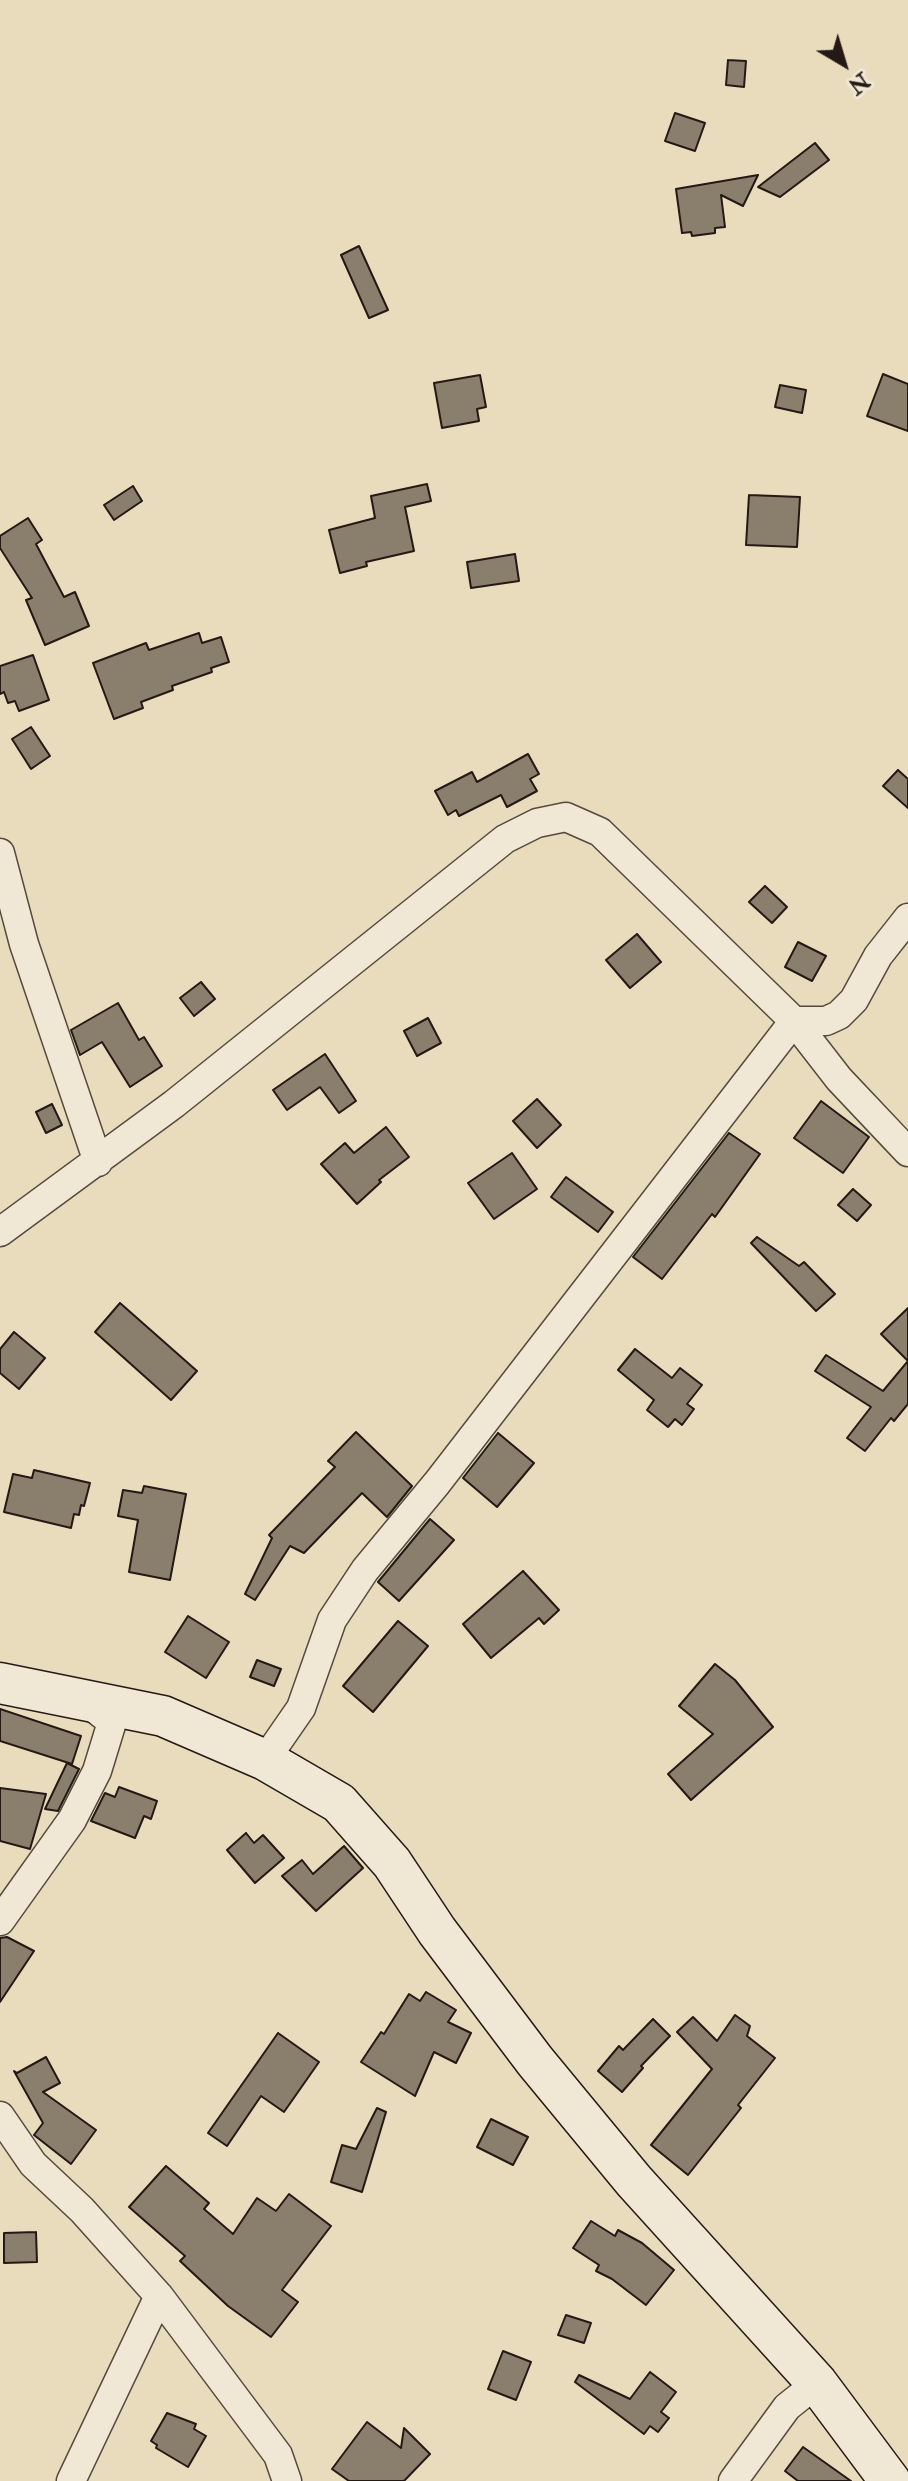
<!DOCTYPE html>
<html>
<head>
<meta charset="utf-8">
<style>
  body { margin:0 }
  #map { position:relative; width:908px; height:2481px; overflow:hidden; background:#e8dcbd; font-family:"IM FELL Double Pica",serif }
  canvas { display:block }
  .north { position:absolute; left:804px; top:24px; width:80px; height:80px; -webkit-text-stroke:6px #f0e8d4; paint-order:stroke; rotate:142deg; font-size:22px; font-weight:700; line-height:32px; text-align:center; color:#241914 }
  .north::after { content:''; display:block; margin:auto; width:28px; height:36px; background:#241914; clip-path:polygon(50% 0,100% 100%,50% 72%,0 100%) }
</style>
</head>
<body>
<div id="map">
<canvas width="908" height="2481"></canvas>
<div class="north">N</div>
</div>
<script>
const g = document.querySelector('canvas').getContext('2d');
g.lineJoin = 'round';
function fillPath(path, color) { g.fillStyle = color; g.fill(path, 'evenodd'); }
const toPath = rows => new Path2D(rows.map(r => 'M' + r).join(''));
function strokePath(path, color, width, dash) { g.strokeStyle = color; g.lineWidth = width; g.lineCap = dash ? 'butt' : 'round'; g.setLineDash(dash || []); g.stroke(path); }
const building = toPath([
  [728,60,746,61,744,87,726,85,728,60],
  [675,113,705,123,695,151,665,141,675,113],
  [815,143,829,160,780,197,758,187,815,143],
  [758,175,743,206,721,195,725,227,715,228,715,233,692,236,691,232,682,233,676,189,758,175],
  [359,246,388,310,369,318,341,255,359,246],
  [883,374,908,384,908,431,867,416,883,374],
  [480,375,486,407,477,409,479,421,442,428,434,383,480,375],
  [780,385,806,390,802,413,775,407,780,385],
  [427,484,431,501,405,507,414,551,366,562,367,566,340,573,329,530,375,518,371,496,427,484],
  [133,486,142,501,114,520,104,505,133,486],
  [749,495,800,497,797,547,746,545,749,495],
  [28,518,42,540,36,544,64,597,75,592,89,626,45,645,26,600,32,598,0,548,0,536,28,518],
  [515,554,519,581,471,588,467,562,515,554],
  [199,633,202,643,221,637,229,662,211,668,212,672,172,686,173,690,141,702,143,708,114,719,93,663,146,643,149,650,199,633],
  [33,655,49,700,19,711,15,701,8,703,4,692,0,694,0,666,33,655],
  [31,727,50,756,31,769,12,739,31,727],
  [528,754,539,774,530,779,537,791,507,807,501,795,459,816,456,810,448,815,435,791,472,772,477,782,528,754],
  [898,770,908,779,908,808,883,786,898,770],
  [765,886,787,907,772,923,749,902,765,886],
  [637,934,661,962,630,988,606,960,637,934],
  [798,942,826,956,812,981,785,967,798,942],
  [201,982,215,999,194,1016,180,998,201,982],
  [118,1003,139,1040,144,1037,162,1066,130,1087,102,1042,80,1055,71,1030,118,1003],
  [428,1018,441,1043,417,1056,404,1031,428,1018],
  [325,1054,356,1101,339,1113,320,1087,287,1110,273,1090,325,1054],
  [537,1099,561,1125,537,1148,513,1121,537,1099],
  [821,1101,869,1137,843,1173,794,1138,821,1101],
  [52,1104,62,1125,46,1133,36,1112,52,1104],
  [386,1127,409,1157,379,1180,381,1182,357,1204,321,1164,345,1143,354,1153,386,1127],
  [729,1133,760,1154,715,1217,712,1214,662,1279,633,1257,729,1133],
  [512,1153,537,1189,494,1219,468,1183,512,1153],
  [566,1177,613,1212,598,1232,551,1197,566,1177],
  [853,1189,871,1205,857,1221,838,1205,853,1189],
  [757,1237,799,1266,804,1262,835,1294,816,1311,751,1243,757,1237],
  [120,1303,197,1371,171,1400,95,1332,120,1303],
  [908,1308,908,1404,894,1421,891,1418,865,1451,847,1438,871,1407,815,1371,826,1355,883,1391,908,1361,881,1334,908,1308],
  [14,1332,45,1358,19,1389,0,1373,0,1349,14,1332],
  [635,1349,672,1378,680,1368,702,1385,687,1404,694,1409,682,1425,675,1419,668,1427,647,1410,654,1400,618,1370,635,1349],
  [356,1432,412,1486,387,1517,362,1493,304,1553,290,1546,255,1600,245,1594,272,1538,269,1535,335,1467,328,1461,356,1432],
  [498,1433,534,1463,497,1507,463,1478,498,1433],
  [34,1470,90,1483,84,1506,81,1505,79,1515,74,1514,71,1528,4,1512,13,1474,32,1478,34,1470],
  [144,1486,186,1494,170,1580,129,1572,138,1520,118,1516,123,1490,142,1493,144,1486],
  [430,1519,454,1540,399,1601,378,1582,430,1519],
  [523,1571,559,1610,544,1624,539,1618,491,1658,463,1624,523,1571],
  [188,1616,229,1642,206,1678,165,1652,188,1616],
  [398,1621,428,1646,373,1712,343,1686,398,1621],
  [257,1660,281,1669,274,1686,250,1677,257,1660],
  [715,1664,735,1680,773,1727,691,1800,668,1774,713,1734,679,1706,715,1664],
  [0,1709,81,1736,72,1764,0,1741,0,1709],
  [67,1763,79,1769,58,1811,45,1809,67,1763],
  [119,1787,157,1801,151,1819,144,1816,135,1838,91,1821,105,1793,115,1797,119,1787],
  [0,1788,46,1794,30,1849,0,1841,0,1788],
  [246,1833,254,1843,263,1835,284,1858,255,1883,227,1850,246,1833],
  [344,1846,363,1868,316,1911,282,1876,302,1860,313,1874,344,1846],
  [7,1937,34,1951,0,2002,0,1938,7,1937],
  [426,1992,456,2010,448,2022,471,2033,456,2063,434,2052,415,2096,361,2062,381,2032,384,2034,409,1994,420,2001,426,1992],
  [735,2015,750,2026,747,2036,775,2058,738,2105,741,2108,688,2175,651,2145,712,2069,677,2032,693,2017,717,2041,735,2015],
  [653,2019,670,2036,641,2066,643,2068,622,2092,598,2071,619,2046,623,2050,653,2019],
  [278,2033,319,2062,284,2112,261,2096,227,2146,208,2133,278,2033],
  [46,2057,60,2083,43,2092,96,2130,71,2164,34,2135,43,2123,14,2071,17,2073,46,2057],
  [377,2108,386,2112,362,2192,331,2182,342,2145,356,2149,377,2108],
  [491,2119,528,2137,513,2165,477,2147,491,2119],
  [166,2166,209,2203,204,2209,233,2234,257,2198,276,2211,289,2194,331,2226,282,2290,298,2302,271,2337,228,2306,180,2261,185,2256,129,2207,166,2166],
  [591,2221,615,2236,618,2230,642,2243,674,2270,646,2305,612,2279,596,2271,599,2265,573,2248,591,2221],
  [36,2232,37,2262,4,2263,4,2233,36,2232],
  [566,2315,591,2323,584,2343,558,2335,566,2315],
  [503,2351,531,2362,516,2400,488,2389,503,2351],
  [650,2372,676,2392,661,2412,669,2418,658,2432,650,2426,644,2434,575,2382,579,2375,630,2399,650,2372],
  [167,2413,196,2424,194,2429,206,2436,188,2467,156,2448,157,2445,151,2441,167,2413],
  [367,2422,401,2448,404,2428,430,2454,404,2481,349,2481,332,2469,367,2422],
  [803,2447,851,2481,798,2481,785,2471,803,2447]
]);
fillPath(building, '#8a7e6c');
strokePath(building, '#241914', 2);
const street = toPath([
  [0,853,24,944,98,1162],
  [0,1232,174,1104,505,839,537,823,566,817,600,832,794,1021,839,1079,908,1152],
  [265,1760,301,1708,332,1620,365,1570,437,1483,794,1021,826,1021,839,1015,854,1000,878,956,908,918],
  [0,1921,72,1820,97,1771,112,1722,85,1701],
  [0,2116,33,2164,82,2210,159,2296,278,2455,287,2481],
  [71,2481,159,2296],
  [733,2481,787,2407,817,2383]
]);
const secondary = toPath([
  [0,1683,163,1716,265,1760,339,1803,392,1863,437,1931,535,2061,634,2181,817,2383,890,2481]
]);
strokePath(street, '#554a3e', 31);
strokePath(secondary, '#241914', 43);
strokePath(street, '#f0e8d4', 28);
strokePath(secondary, '#f0e8d4', 40);
</script>
</body>
</html>
